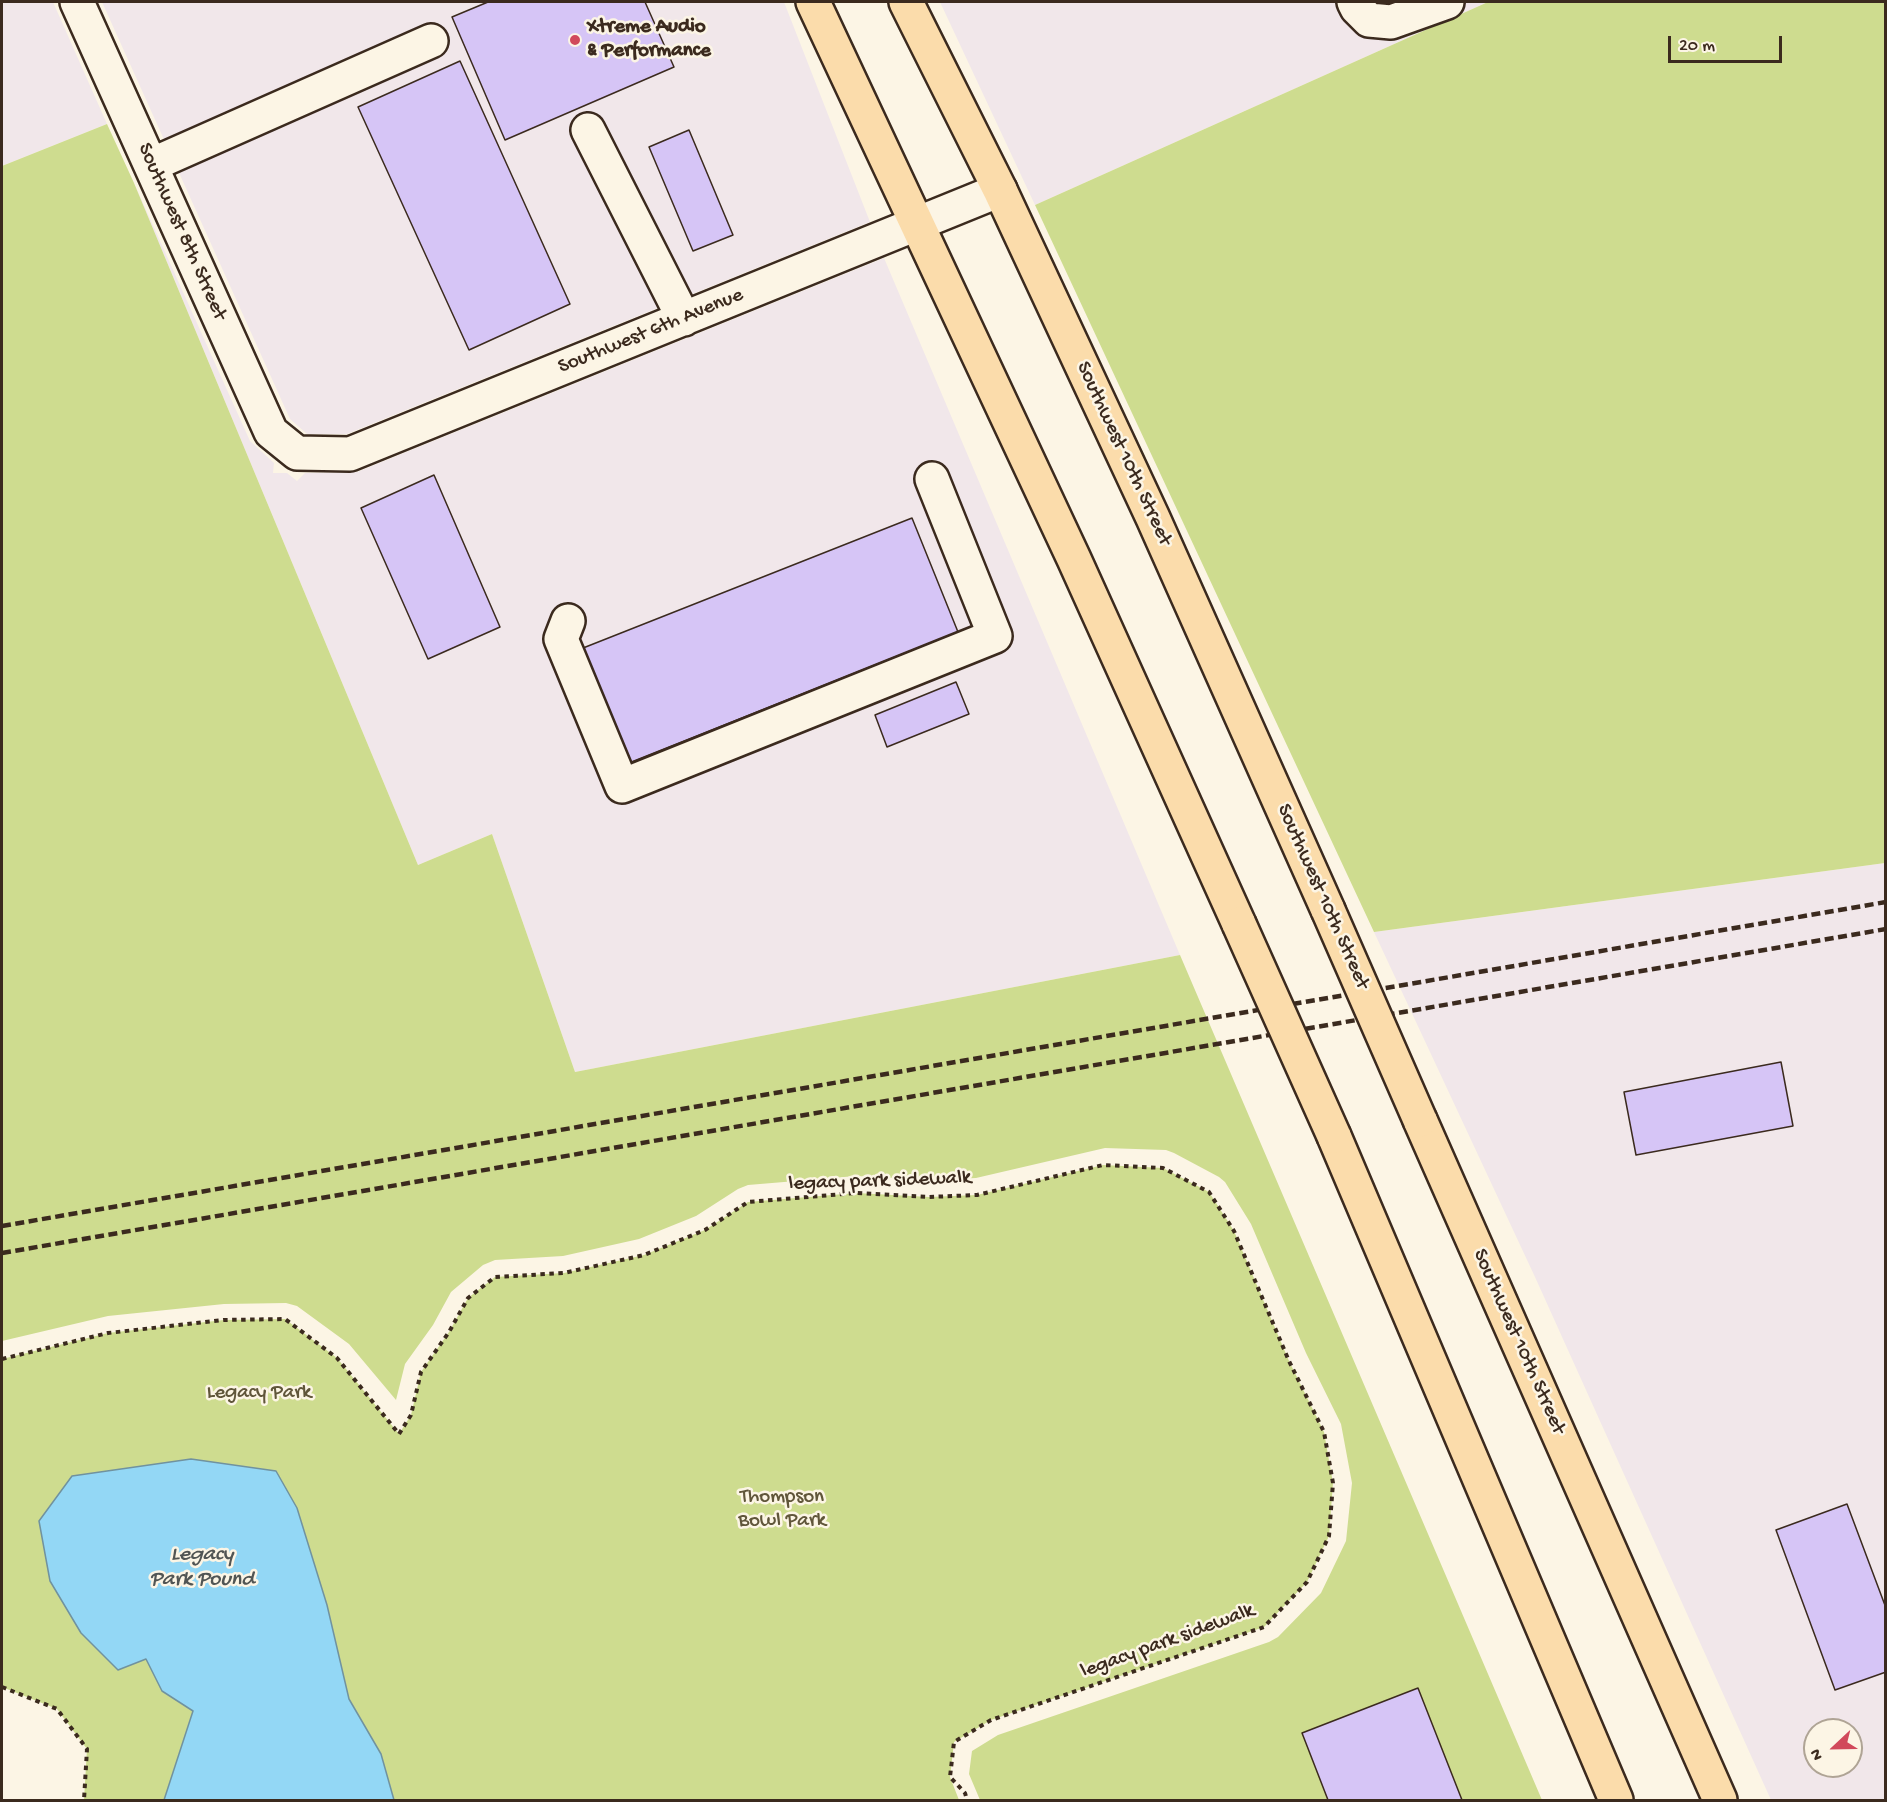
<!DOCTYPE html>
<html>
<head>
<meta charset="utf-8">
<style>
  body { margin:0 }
  #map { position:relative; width:1887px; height:1802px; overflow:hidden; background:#fcf5e5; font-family:"Gochi Hand",sans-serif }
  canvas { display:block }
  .frame { position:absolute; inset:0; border:3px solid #3b2a1e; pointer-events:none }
  .north { position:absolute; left:1803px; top:1718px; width:60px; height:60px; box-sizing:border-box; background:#fcf5e5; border:2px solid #afa495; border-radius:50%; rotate:248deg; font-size:16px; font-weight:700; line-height:24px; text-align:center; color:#3b2a1e }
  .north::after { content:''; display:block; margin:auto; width:21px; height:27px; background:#d1495b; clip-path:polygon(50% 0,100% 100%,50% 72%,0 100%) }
  .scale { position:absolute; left:1668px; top:36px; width:114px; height:27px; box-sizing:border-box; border:3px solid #3b2a1e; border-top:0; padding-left:8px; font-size:18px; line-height:21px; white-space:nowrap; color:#3b2a1e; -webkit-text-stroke:4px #fcf5e5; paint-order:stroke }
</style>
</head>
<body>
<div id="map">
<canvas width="1887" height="1802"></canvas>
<div class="frame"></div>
<div class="north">N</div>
<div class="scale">20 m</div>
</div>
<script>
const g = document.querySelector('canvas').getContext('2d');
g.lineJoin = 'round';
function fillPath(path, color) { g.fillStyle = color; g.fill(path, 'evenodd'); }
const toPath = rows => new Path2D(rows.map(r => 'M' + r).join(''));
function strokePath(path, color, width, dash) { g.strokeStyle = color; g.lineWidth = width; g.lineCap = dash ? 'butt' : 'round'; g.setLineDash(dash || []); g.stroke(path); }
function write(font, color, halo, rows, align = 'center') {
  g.font = font + ' "Gochi Hand",sans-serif'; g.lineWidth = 5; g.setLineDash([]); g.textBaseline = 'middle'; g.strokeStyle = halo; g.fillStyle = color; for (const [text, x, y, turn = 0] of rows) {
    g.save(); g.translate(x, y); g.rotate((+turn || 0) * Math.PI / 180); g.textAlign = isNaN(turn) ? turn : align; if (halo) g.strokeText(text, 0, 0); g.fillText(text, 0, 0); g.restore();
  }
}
fillPath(toPath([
  [2,2,53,2,107,124,2,166],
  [102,2,784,2,870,222,347,434,307,434,290,419],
  [940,2,1488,2,1035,205],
  [134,183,250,441,274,463,273,473,287,473,297,481,305,473,357,472,884,258,1180,955,575,1072,492,834,418,865],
  [1885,863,1885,1800,1771,1800,1535,1277,1374,932],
  [1815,1730,1851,1730,1851,1766,1815,1766]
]), '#f1e7ea');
fillPath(toPath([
  [1488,2,1885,2,1885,863,1374,932,1035,205],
  [107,124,134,183,418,865,492,834,575,1072,1180,955,1542,1800,980,1800,969,1774,972,1751,998,1735,1269,1642,1278,1637,1321,1593,1346,1541,1352,1483,1341,1424,1306,1353,1251,1224,1225,1182,1219,1177,1174,1153,1166,1150,1105,1148,976,1178,931,1180,856,1176,748,1185,738,1189,696,1216,639,1239,563,1256,495,1260,483,1265,451,1292,433,1325,405,1364,396,1400,349,1344,297,1306,286,1303,224,1304,108,1316,2,1341,2,166],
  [1103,1165,1163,1168,1209,1192,1234,1231,1289,1361,1324,1432,1333,1483,1329,1536,1307,1582,1264,1627,991,1720,954,1742,950,1777,959,1800,394,1800,381,1754,349,1699,327,1605,297,1508,146,1659,162,1691,193,1711,164,1800,84,1800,87,1749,57,1709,2,1687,2,1359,108,1333,224,1320,285,1319,337,1358,399,1434,411,1415,421,1372,449,1332,468,1298,495,1277,564,1273,644,1255,705,1230,748,1202,856,1193,929,1197,977,1195]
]), '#cedc8f');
const water = toPath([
  [191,1459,276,1471,297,1508,327,1605,349,1699,381,1754,394,1800,164,1800,193,1711,162,1691,146,1659,118,1670,81,1633,50,1581,39,1521,72,1476,191,1459]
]);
fillPath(water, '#93d7f5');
strokePath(water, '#70929f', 1.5);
const building = toPath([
  [488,2,645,2,674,67,505,140,452,17,488,2],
  [460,61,570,304,469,350,358,107,460,61],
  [689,130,733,235,693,251,649,147,689,130],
  [434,475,500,627,428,659,361,508,434,475],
  [912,518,958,632,624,765,578,650,912,518],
  [956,682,969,714,887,747,875,715,956,682],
  [1781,1062,1793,1126,1636,1155,1624,1092,1781,1062],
  [1847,1504,1886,1608,1886,1672,1835,1690,1776,1530,1847,1504],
  [1418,1688,1462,1800,1328,1800,1302,1733,1418,1688]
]);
fillPath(building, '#d6c5f6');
strokePath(building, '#3b2a1e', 1.5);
const minor = toPath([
  [77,2,271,432,297,453,350,454,1000,190],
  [1354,2,1357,8,1369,20,1391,22,1447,2],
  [588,130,684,319],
  [151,165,431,41],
  [568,621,561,639,622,786,995,636,932,479]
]);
const major = toPath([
  [813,2,1074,559,1239,924],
  [906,2,1000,190,1153,518,1328,910],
  [1420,1120,1720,1800],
  [1334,1136,1616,1800]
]);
strokePath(minor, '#3b2a1e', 38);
strokePath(major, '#3b2a1e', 38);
strokePath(toPath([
  [2,1359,108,1333,224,1320,285,1319,337,1358,399,1434,411,1415,421,1372,449,1332,468,1298,495,1277,564,1273,644,1255,705,1230,748,1202,856,1193,929,1197,977,1195,1103,1165,1163,1168,1209,1192,1234,1231,1289,1361,1324,1432,1333,1483,1329,1536,1307,1582,1264,1627,991,1720,954,1742,950,1777,965,1793,967,1800],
  [2,1687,57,1709,87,1749,84,1800]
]), '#3b2a1e', 4, [4.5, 4.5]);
strokePath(minor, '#fcf5e5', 33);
strokePath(major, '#fbdcab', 33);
strokePath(toPath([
  [2,1226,1886,902],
  [2,1253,1886,929]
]), '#3b2a1e', 4.5, [9, 4.5]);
const majorBridge = toPath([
  [1328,910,1420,1120],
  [1239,924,1334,1136]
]);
strokePath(majorBridge, '#3b2a1e', 38, []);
strokePath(majorBridge, '#fbdcab', 33);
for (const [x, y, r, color] of [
  [575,40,6,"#d1495b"]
]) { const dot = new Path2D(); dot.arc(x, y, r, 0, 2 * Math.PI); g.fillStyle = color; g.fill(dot); strokePath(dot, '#fcf5e5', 2); }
write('bold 21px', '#3b2a1e', '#fcf5e5', [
  ["Xtreme Audio",587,28],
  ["& Performance",587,52]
], 'left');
write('21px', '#3b2a1e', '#fcf5e5', [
  ["Southwest 8th Street",181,232,66],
  ["Southwest 6th Avenue",651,332,-22],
  ["Southwest 10th Street",1123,454,65],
  ["Southwest 10th Street",1322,897,66],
  ["legacy park sidewalk",880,1182,-2],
  ["Southwest 10th Street",1518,1342,66],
  ["legacy park sidewalk",1168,1642,-20]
]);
write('21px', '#60563a', '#fcf5e5', [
  ["Legacy Park",259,1394],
  ["Thompson",782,1498],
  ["Bowl Park",782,1522]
]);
write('italic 22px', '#515554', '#fcf5e5', [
  ["Legacy",202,1556],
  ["Park Pound",202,1581]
]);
</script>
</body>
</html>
